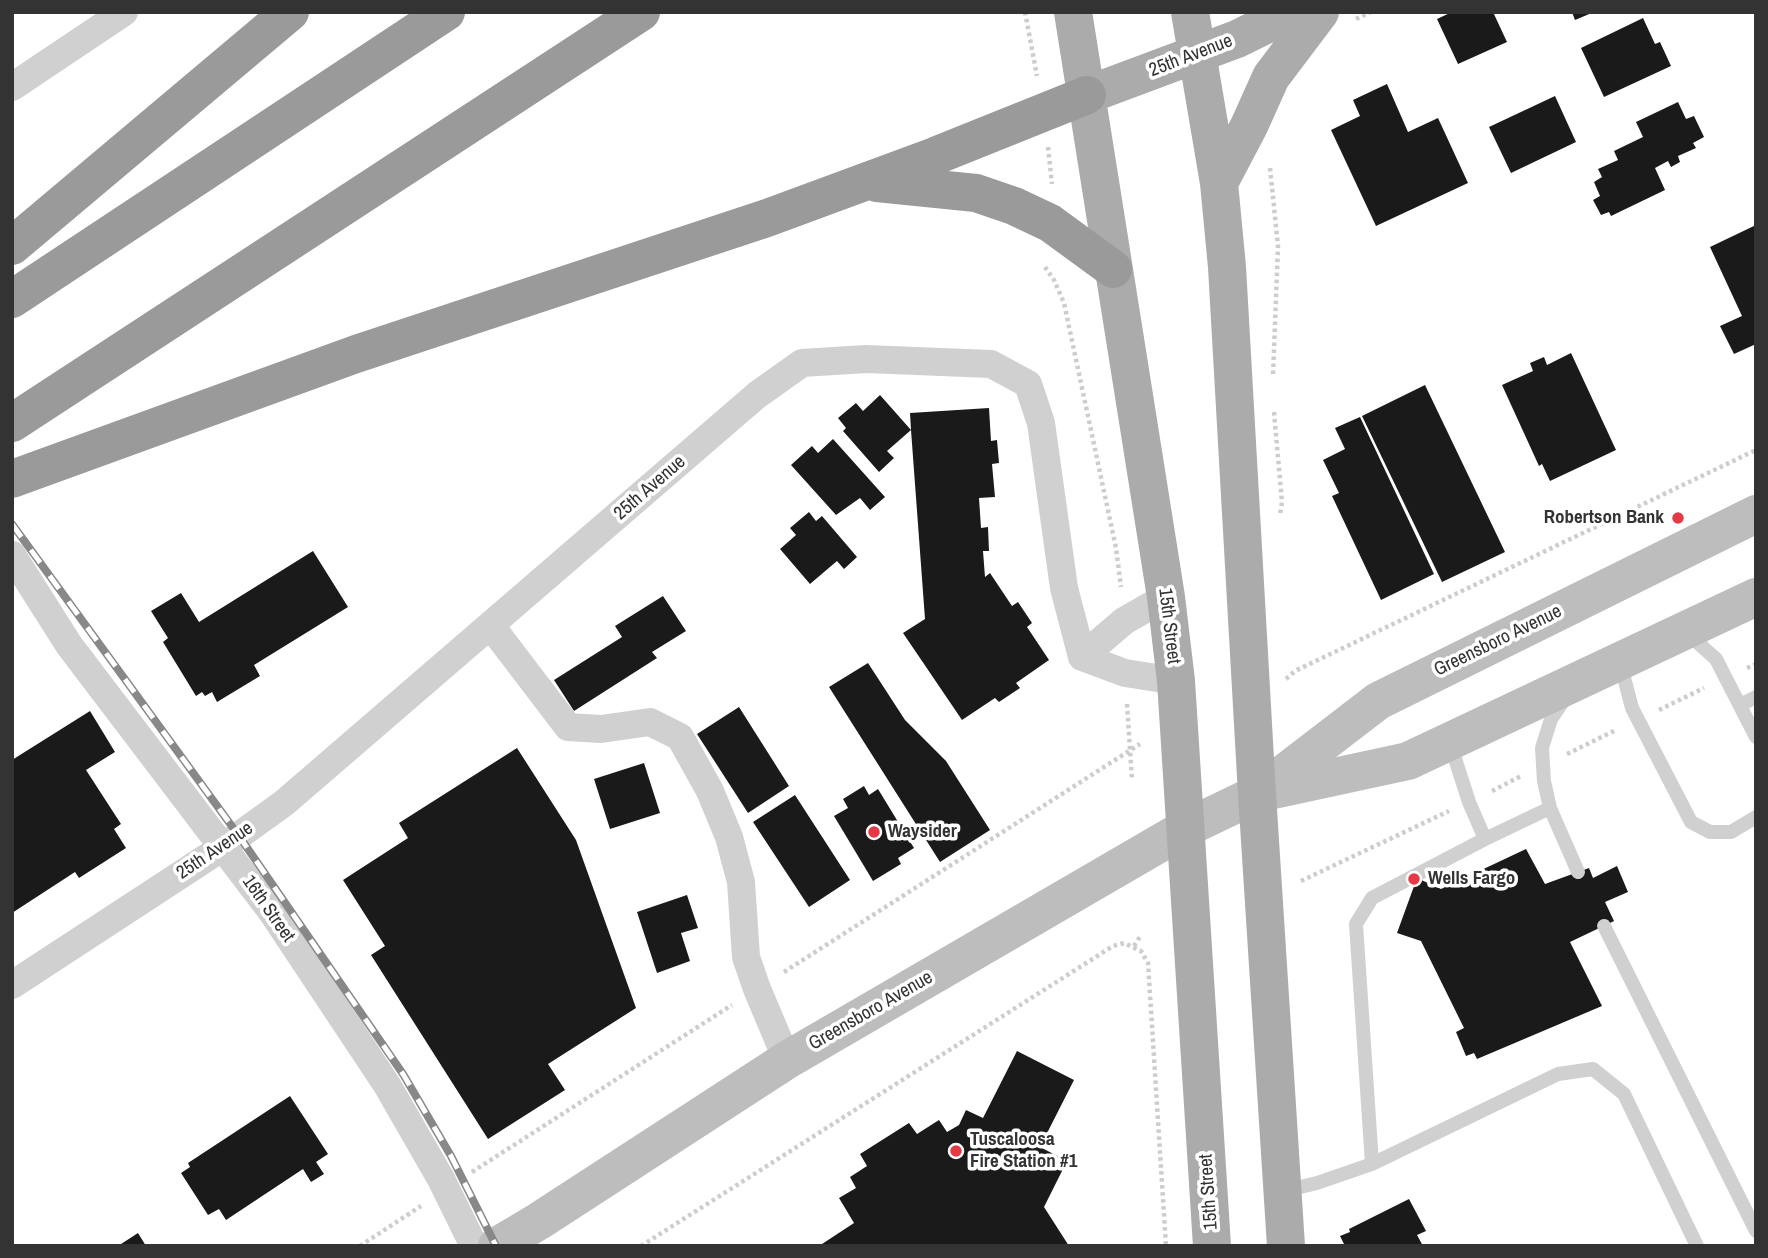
<!DOCTYPE html>
<html>
<head>
<meta charset="utf-8">
<style>
  body { margin:0 }
  #map { position:relative; width:1768px; height:1258px; overflow:hidden; background:#fff; font-family:"Archivo Narrow",sans-serif }
  canvas { display:block }
  .frame { position:absolute; inset:0; border:14px solid #333; pointer-events:none }
</style>
</head>
<body>
<div id="map">
<canvas width="1768" height="1258"></canvas>
<div class="frame"></div>
</div>
<script>
const g = document.querySelector('canvas').getContext('2d');
g.lineJoin = 'round';
function fillPath(path, color) { g.fillStyle = color; g.fill(path, 'evenodd'); }
const toPath = rows => new Path2D(rows.map(r => 'M' + r).join(''));
function strokePath(path, color, width, dash) { g.strokeStyle = color; g.lineWidth = width; g.lineCap = dash ? 'butt' : 'round'; g.setLineDash(dash || []); g.stroke(path); }
function write(font, color, halo, rows, align = 'center') {
  g.font = font + ' "Archivo Narrow",sans-serif'; g.lineWidth = 7; g.setLineDash([]); g.textBaseline = 'middle'; g.strokeStyle = halo; g.fillStyle = color; for (const [text, x, y, turn = 0] of rows) {
    g.save(); g.translate(x, y); g.rotate((+turn || 0) * Math.PI / 180); g.textAlign = isNaN(turn) ? turn : align; if (halo) g.strokeText(text, 0, 0); g.fillText(text, 0, 0); g.restore();
  }
}
fillPath(toPath([
  [1452,12,1493,12,1507,42,1458,64,1437,19],
  [1572,12,1594,12,1575,20],
  [1643,18,1655,44,1660,42,1671,66,1604,97,1581,48],
  [1387,84,1408,132,1438,118,1468,183,1376,226,1331,130,1360,116,1353,100],
  [1555,96,1576,142,1511,173,1489,127],
  [1678,102,1686,119,1694,116,1704,137,1693,143,1696,148,1678,156,1680,162,1671,167,1668,161,1655,168,1665,190,1611,216,1609,212,1601,215,1593,200,1600,196,1594,182,1602,177,1598,169,1618,160,1614,151,1643,137,1636,122],
  [1756,225,1756,344,1734,354,1720,326,1742,316,1710,247],
  [1571,353,1616,450,1550,481,1542,464,1539,466,1502,385,1533,371,1530,363,1544,357,1547,365],
  [1425,385,1505,552,1442,582,1362,416],
  [880,395,911,430,910,413,989,408,991,441,997,440,999,463,992,464,995,497,979,498,981,528,988,527,989,551,983,551,985,577,990,573,1012,606,1018,602,1032,623,1027,627,1049,660,1016,683,1020,688,999,702,995,698,962,720,903,633,925,619,911,430,887,451,894,458,879,472,843,431,846,428,838,418,856,403,863,411],
  [1360,417,1434,574,1381,600,1332,496,1339,493,1323,460,1345,449,1335,428],
  [833,439,885,497,870,510,860,498,836,515,791,465,812,446,818,453],
  [809,512,816,521,822,516,857,557,844,569,837,561,810,584,780,549,796,535,790,528],
  [313,551,348,607,254,665,260,676,217,702,212,692,205,696,202,692,196,696,163,642,168,638,151,611,181,593,199,622],
  [663,596,686,631,652,652,657,658,574,711,554,680,622,637,615,626],
  [868,663,905,720,946,761,990,830,940,862,829,687],
  [739,707,789,786,748,813,697,734],
  [90,711,115,752,86,770,121,824,114,829,126,848,79,878,75,872,12,913,12,760],
  [517,748,576,840,636,1008,548,1064,565,1090,488,1139,371,955,385,946,343,880,408,838,399,823],
  [644,763,660,813,610,829,594,779],
  [864,786,869,795,878,789,914,848,898,858,901,864,873,881,834,816,848,808,843,799],
  [795,795,850,880,809,907,753,822],
  [1526,849,1545,884,1589,868,1593,878,1617,866,1628,892,1605,902,1614,921,1570,942,1602,1006,1477,1059,1474,1053,1466,1056,1456,1032,1464,1028,1421,941,1397,933,1417,878,1441,889],
  [687,895,698,928,681,933,690,961,657,973,637,912],
  [1017,1051,1074,1080,1040,1147,1067,1161,1044,1207,1069,1246,819,1246,854,1223,839,1198,856,1188,850,1177,867,1166,860,1154,909,1123,917,1134,939,1120,947,1132,959,1125,966,1110,983,1118],
  [290,1096,328,1154,316,1162,324,1174,311,1182,303,1169,226,1220,219,1209,208,1215,181,1173,190,1167,188,1163],
  [1409,1199,1426,1231,1417,1235,1423,1246,1345,1246,1340,1236,1350,1232,1349,1229],
  [138,1233,146,1246,118,1246]
]), '#1a1a1a');
strokePath(toPath([
  [1025,12,1037,76],
  [1356,19,1371,12],
  [1048,147,1052,184],
  [1270,168,1278,246,1273,376],
  [1045,267,1054,280,1064,303,1116,548,1121,587],
  [1274,412,1282,502,1280,515],
  [1747,668,1756,664],
  [1286,679,1295,671,1756,450],
  [1127,704,1132,780],
  [1659,710,1704,688],
  [1567,754,1616,730],
  [1492,791,1521,776],
  [1301,881,1449,811],
  [1134,946,1141,935],
  [784,972,1140,744],
  [472,1172,732,1005],
  [360,1246,421,1206],
  [641,1246,1113,946,1124,943,1141,951,1148,963,1166,1246]
]), '#cdcdcd', 4.5, [3.5, 3.5]);
strokePath(toPath([
  [1688,634,1716,659,1756,737],
  [1620,662,1632,708,1691,822,1710,832,1731,832,1756,817],
  [1740,705,1756,697],
  [1550,808,1544,781,1542,748,1551,719,1566,697],
  [1485,839,1550,808,1578,872],
  [1604,926,1756,1231],
  [1372,1164,1356,924,1372,898,1485,839,1469,802,1450,743],
  [1284,1191,1317,1183,1372,1164,1558,1074,1593,1069,1624,1094,1697,1246]
]), '#d0d0d0', 14);
strokePath(toPath([
  [12,87,124,12],
  [12,555,69,645,272,912,387,1085,441,1179,474,1246],
  [491,626,568,727,601,729,650,722,680,737,710,791,729,837,741,882,746,957,757,989,787,1060],
  [1082,657,1124,621,1166,597],
  [1082,657,1125,673,1176,681],
  [12,985,223,847,284,803,757,395,802,363,866,359,991,364,1028,384,1041,423,1064,588,1082,657]
]), '#d0d0d0', 28);
strokePath(toPath([
  [1269,791,1408,761,1756,597],
  [497,1246,539,1221,787,1060,1186,828,1257,794,1378,701,1756,514]
]), '#bdbdbd', 38);
strokePath(toPath([
  [1073,12,1166,597,1176,681,1212,1246],
  [1190,12,1219,183,1227,267,1257,794,1286,1246],
  [1087,95,1237,39,1292,12],
  [1219,183,1249,126,1271,77,1320,12]
]), '#ababab', 38);
strokePath(toPath([
  [877,183,976,193,1014,206,1050,223,1113,269],
  [12,246,290,12],
  [12,299,446,12],
  [12,423,641,12],
  [12,479,356,354,767,218,935,156,1087,95]
]), '#9a9a9a', 38);
const rail = toPath([
  [12,524,239,836,403,1074,451,1156,496,1246]
]);
strokePath(rail, '#888', 8);
strokePath(rail, '#fff', 5, [16]);
for (const [x, y, r, color] of [
  [1678,518,7,"#e63946"],
  [874,832,7,"#e63946"],
  [1414,879,7,"#e63946"],
  [956,1151,7,"#e63946"]
]) { const dot = new Path2D(); dot.arc(x, y, r, 0, 2 * Math.PI); g.fillStyle = color; g.fill(dot); strokePath(dot, '#fff', 2.5); }
write('19px', '#333', '#fff', [
  ["25th Avenue",1191,56,-21],
  ["25th Avenue",650,488,-41],
  ["15th Street",1169,626,83],
  ["Greensboro Avenue",1498,641,-26],
  ["25th Avenue",215,851,-34],
  ["16th Street",268,909,55],
  ["Greensboro Avenue",871,1011,-30],
  ["15th Street",1209,1192,-94]
]);
write('bold 19px', '#333', '#fff', [
  ["Robertson Bank",1664,518,"right"],
  ["Waysider",888,832],
  ["Wells Fargo",1428,879],
  ["Tuscaloosa",970,1140],
  ["Fire Station #1",970,1162]
], 'left');
</script>
</body>
</html>
